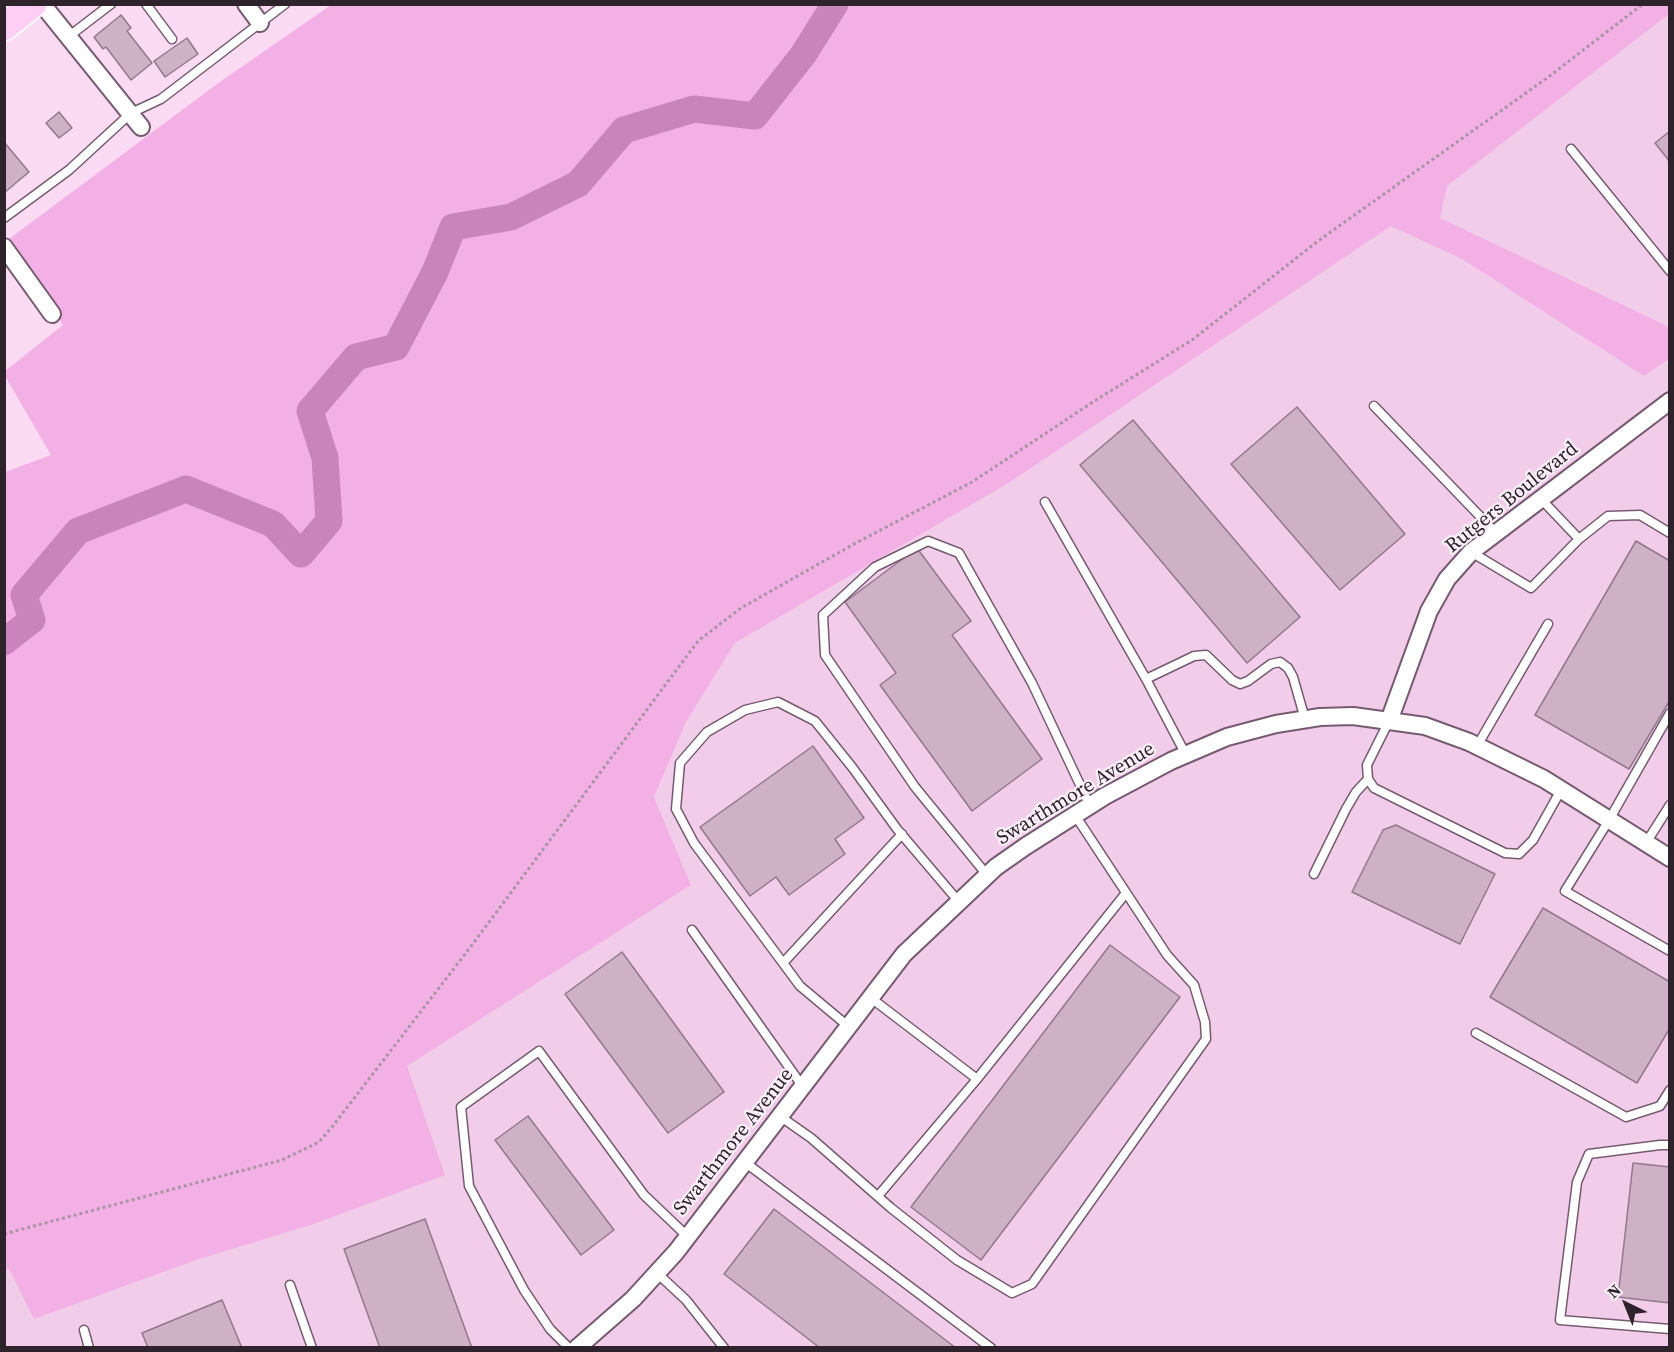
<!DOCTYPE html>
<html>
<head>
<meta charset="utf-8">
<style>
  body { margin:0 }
  #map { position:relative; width:1674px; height:1352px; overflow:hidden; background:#fadbf3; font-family:"Source Serif 4",serif }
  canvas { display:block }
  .frame { position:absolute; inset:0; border:6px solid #2e222b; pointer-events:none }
  .north { position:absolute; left:1596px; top:1274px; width:60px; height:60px; -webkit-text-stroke:4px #fbeff8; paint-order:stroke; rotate:317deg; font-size:16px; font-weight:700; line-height:24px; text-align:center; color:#2e222b }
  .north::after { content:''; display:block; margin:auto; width:21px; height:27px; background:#2e222b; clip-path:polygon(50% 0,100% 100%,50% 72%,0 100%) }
</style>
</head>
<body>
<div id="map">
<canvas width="1674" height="1352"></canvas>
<div class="frame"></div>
<div class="north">N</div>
</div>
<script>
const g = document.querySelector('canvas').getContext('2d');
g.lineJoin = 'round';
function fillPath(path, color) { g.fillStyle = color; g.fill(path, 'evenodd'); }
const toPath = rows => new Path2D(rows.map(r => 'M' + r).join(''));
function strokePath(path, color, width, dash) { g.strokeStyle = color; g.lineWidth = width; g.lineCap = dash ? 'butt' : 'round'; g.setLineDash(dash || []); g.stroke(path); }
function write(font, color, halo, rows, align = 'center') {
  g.font = font + ' "Source Serif 4",serif'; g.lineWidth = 4.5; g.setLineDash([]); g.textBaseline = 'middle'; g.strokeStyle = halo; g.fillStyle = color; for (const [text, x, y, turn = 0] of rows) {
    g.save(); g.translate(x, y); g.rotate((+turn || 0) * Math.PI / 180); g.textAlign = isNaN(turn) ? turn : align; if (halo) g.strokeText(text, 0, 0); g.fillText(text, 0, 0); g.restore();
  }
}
fillPath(toPath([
  [1669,14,1669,1347,5,1348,5,1270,9,1269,35,1318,199,1259,407,1066,691,885,654,797,686,722,735,643,1012,481,1420,206]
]), '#f2cdea');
fillPath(toPath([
  [331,5,1669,5,1669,14,1447,186,1440,218,1663,324,1669,329,1669,359,1644,376,1462,259,1391,226,1012,481,735,643,686,722,654,797,691,885,407,1066,445,1175,314,1224,199,1259,34,1319,9,1269,5,1270,5,472,51,455,5,376,5,371,63,325,5,242,217,84]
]), '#f3b0e5');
strokePath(toPath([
  [4,642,32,620,24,595,78,531,186,489,273,524,301,554,329,521,325,458,310,411,356,357,396,347,435,272,453,227,511,217,578,184,624,130,694,109,755,116,803,55,835,4]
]), '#c984bc', 27);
const building = toPath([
  [121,15,131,28,127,31,152,63,131,80,106,47,103,49,94,37,121,15],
  [187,38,198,54,165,77,154,61,187,38],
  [59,112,72,128,59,138,46,123,59,112],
  [1670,131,1670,162,1655,143,1670,131],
  [4,142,29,172,4,193,4,142],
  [1297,407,1405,534,1340,590,1231,464,1297,407],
  [1133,420,1300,617,1247,663,1080,465,1133,420],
  [1636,541,1670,561,1670,700,1629,769,1535,715,1636,541],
  [917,548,971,621,952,635,1042,759,972,811,880,685,896,673,845,602,917,548],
  [813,746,864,818,835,839,845,854,789,895,776,877,750,896,700,827,813,746],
  [1396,825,1495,874,1460,944,1352,892,1383,830,1396,825],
  [1543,908,1670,982,1670,1028,1637,1083,1490,997,1543,908],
  [1110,945,1180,997,981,1260,911,1207,1110,945],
  [622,952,724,1092,668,1133,565,994,622,952],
  [528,1116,614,1230,581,1255,495,1140,528,1116],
  [1633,1163,1670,1167,1670,1303,1618,1297,1633,1163],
  [774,1209,956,1348,820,1348,724,1274,774,1209],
  [425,1219,472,1348,380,1348,344,1249,425,1219],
  [222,1300,242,1348,148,1348,142,1333,222,1300]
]);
fillPath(building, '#ceb0c7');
strokePath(building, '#93778c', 1.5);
const service = toPath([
  [146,4,172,39],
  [68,37,111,4],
  [1571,149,1670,271],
  [4,218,69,170,131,113,161,99,285,4],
  [1374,406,1496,533],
  [1045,502,1146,679,1186,755],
  [1579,539,1608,516,1640,515,1670,533],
  [1471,552,1531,588,1579,539,1541,499],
  [1146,679,1194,656,1206,655,1232,680,1240,684,1248,681,1271,664,1280,662,1288,668,1293,677,1305,719],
  [1670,713,1609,820,1565,891,1670,951],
  [1389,721,1367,765,1368,779,1374,788,1505,853,1519,854,1533,840,1561,790],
  [1477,746,1548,624],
  [1646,843,1670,805],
  [1314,874,1346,809,1356,792,1368,779],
  [987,875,915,787,825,655,823,615,875,567,928,541,959,553,1032,683,1090,806],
  [692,930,803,1087],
  [783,963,902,834],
  [871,998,977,1079],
  [849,1027,800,986,694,843,676,809,680,763,707,732,745,710,778,702,815,721,852,767,897,829,959,902],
  [1476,1033,1626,1117,1660,1106,1670,1090],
  [781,1117,811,1138,891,1208,957,1260,1012,1293,1032,1284,1206,1039,1205,1022,1194,985,1167,955,1075,815],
  [1670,1145,1660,1145,1589,1154,1577,1182,1560,1320,1670,1329],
  [746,1163,991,1348],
  [878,1196,977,1079,1126,893],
  [657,1273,686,1300,724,1348],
  [290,1285,312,1348],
  [84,1330,89,1348],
  [569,1348,550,1329,524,1290,469,1186,461,1107,539,1051,644,1195,688,1237]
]);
const minor = toPath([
  [42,4,141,127],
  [246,4,260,23],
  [4,247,52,314],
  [1389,721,1429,611,1447,579,1471,552,1670,401],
  [577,1348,633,1299,676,1252,904,954,996,867,1026,846,1105,796,1171,761,1227,737,1276,724,1320,717,1353,716,1425,726,1469,742,1544,779,1670,858]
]);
const primary = toPath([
  [4,27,33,4]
]);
strokePath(service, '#765b70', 11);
strokePath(minor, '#765b70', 20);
strokePath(primary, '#fff', 30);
strokePath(toPath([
  [4,1234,282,1160,319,1142,332,1127,469,949,698,641,741,608,854,544,972,482,1093,402,1192,340,1318,241,1547,78,1643,4]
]), '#ab93a5', 3, [3, 3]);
strokePath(service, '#fff', 8);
strokePath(minor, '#fff', 16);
strokePath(primary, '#fecef5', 27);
write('20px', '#2e222b', '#fbeff8', [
  ["Rutgers Boulevard",1512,498,-39],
  ["Swarthmore Avenue",1076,794,-31],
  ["Swarthmore Avenue",734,1142,-52]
]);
</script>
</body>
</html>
